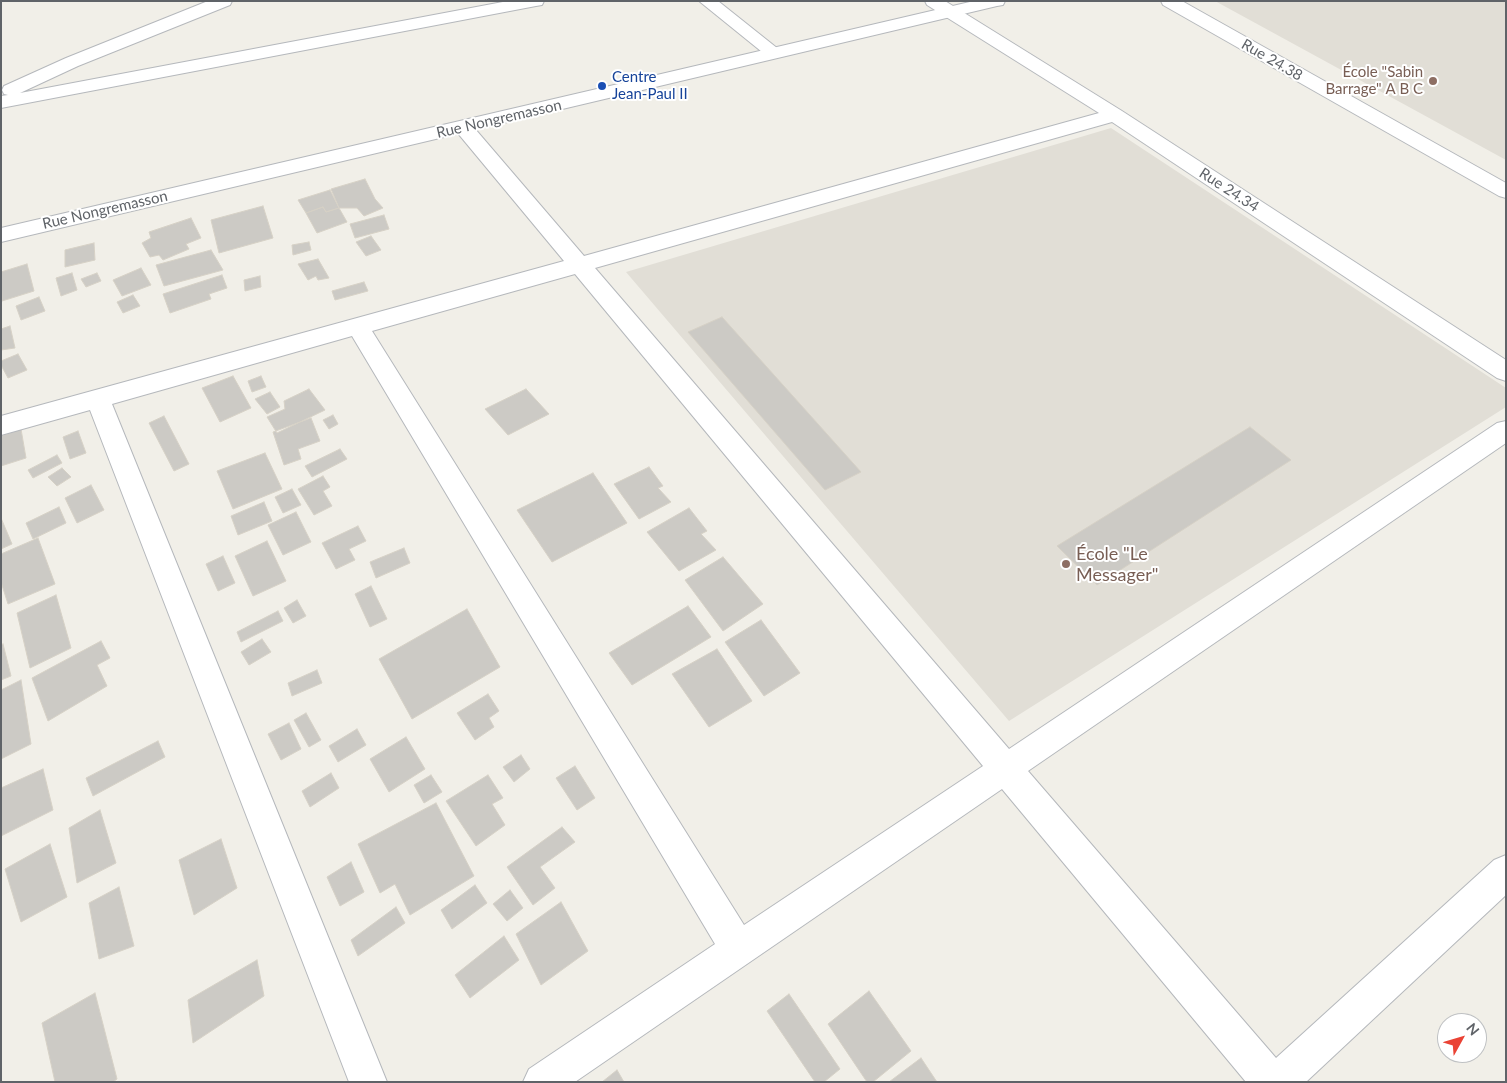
<!DOCTYPE html>
<html>
<head>
<meta charset="utf-8">
<style>
  body { margin:0 }
  #map { position:relative; width:1507px; height:1083px; overflow:hidden; background:#f1efe8; font-family:Lato,sans-serif }
  canvas { display:block }
  .frame { position:absolute; inset:0; border:2px solid #5f6368; pointer-events:none }
  .north { position:absolute; left:1437px; top:1013px; width:50px; height:50px; box-sizing:border-box; background:#fff; border:1px solid #bfc1c3; border-radius:50%; rotate:51deg; font-size:14px; font-weight:700; line-height:20px; text-align:center; color:#5f6368 }
  .north::after { content:''; display:block; margin:auto; width:18px; height:22px; background:#ea4335; clip-path:polygon(50% 0,100% 100%,50% 72%,0 100%) }
</style>
</head>
<body>
<div id="map">
<canvas width="1507" height="1083"></canvas>
<div class="frame"></div>
<div class="north">N</div>
</div>
<script>
const g = document.querySelector('canvas').getContext('2d');
g.lineJoin = 'round';
function fillPath(path, color) { g.fillStyle = color; g.fill(path, 'evenodd'); }
const toPath = rows => new Path2D(rows.map(r => 'M' + r).join(''));
function strokePath(path, color, width, dash) { g.strokeStyle = color; g.lineWidth = width; g.lineCap = dash ? 'butt' : 'round'; g.setLineDash(dash || []); g.stroke(path); }
function write(font, color, halo, rows, align = 'center') {
  g.font = font + ' Lato,sans-serif'; g.lineWidth = 4; g.setLineDash([]); g.textBaseline = 'middle'; g.strokeStyle = halo; g.fillStyle = color; for (const [text, x, y, turn = 0] of rows) {
    g.save(); g.translate(x, y); g.rotate((+turn || 0) * Math.PI / 180); g.textAlign = isNaN(turn) ? turn : align; if (halo) g.strokeText(text, 0, 0); g.fillText(text, 0, 0); g.restore();
  }
}
fillPath(toPath([
  [1215,1,1506,1,1506,160],
  [1111,128,1506,388,1506,407,1009,721,626,272]
]), '#e1ded6');
const building = toPath([
  [365,179,375,199,383,208,364,216,357,208,339,208,331,189,365,179],
  [330,190,339,208,326,212,323,207,306,213,298,200,330,190],
  [263,206,273,238,219,253,211,220,263,206],
  [323,207,326,212,339,208,347,222,317,233,306,213,323,207],
  [384,215,389,229,355,238,350,224,384,215],
  [191,218,201,238,186,244,189,249,163,260,159,255,150,257,142,243,151,238,149,232,191,218],
  [371,236,381,250,366,256,356,242,371,236],
  [309,242,311,250,293,255,292,245,309,242],
  [94,243,95,260,65,267,65,250,94,243],
  [211,250,223,270,164,286,156,265,211,250],
  [318,259,329,278,318,280,316,276,308,280,298,264,318,259],
  [27,264,34,291,2,301,1,272,27,264],
  [141,268,151,285,122,296,113,280,141,268],
  [72,273,77,290,61,296,56,278,72,273],
  [97,273,101,281,86,287,81,279,97,273],
  [222,275,227,288,209,294,211,299,170,313,163,294,222,275],
  [260,276,261,287,245,291,244,280,260,276],
  [364,282,368,291,335,300,332,291,364,282],
  [133,295,140,306,123,313,117,302,133,295],
  [39,297,45,311,21,320,16,306,39,297],
  [722,317,861,472,825,490,688,332,722,317],
  [10,326,15,348,1,350,1,329,10,326],
  [18,354,27,370,8,378,1,365,1,361,18,354],
  [233,376,251,408,220,422,202,388,233,376],
  [261,376,266,387,252,392,248,381,261,376],
  [309,389,325,410,277,433,267,417,285,409,284,401,309,389],
  [526,389,549,414,508,435,485,409,526,389],
  [270,392,280,407,267,414,255,399,270,392],
  [333,415,338,424,329,429,323,420,333,415],
  [164,416,189,464,174,471,149,423,164,416],
  [311,418,320,441,298,449,301,459,284,465,273,432,311,418],
  [1250,427,1291,460,1097,585,1057,546,1250,427],
  [21,429,26,458,1,466,1,436,21,429],
  [78,431,86,453,70,459,63,437,78,431],
  [340,449,347,459,312,477,305,466,340,449],
  [265,453,282,489,233,509,217,471,265,453],
  [57,455,62,463,33,478,28,470,57,455],
  [649,467,663,486,658,488,671,502,639,519,614,484,649,467],
  [62,468,71,477,57,486,48,477,62,468],
  [593,473,627,523,552,562,517,510,593,473],
  [323,476,330,487,323,491,332,506,314,515,298,489,323,476],
  [91,485,104,510,77,523,65,498,91,485],
  [292,489,301,505,283,513,275,497,292,489],
  [264,502,272,521,238,535,231,516,264,502],
  [59,507,66,523,33,539,26,523,59,507],
  [689,508,707,531,701,534,716,550,679,571,647,532,689,508],
  [296,512,311,542,283,555,268,525,296,512],
  [1,518,12,544,1,549,1,518],
  [358,526,366,541,349,549,355,560,336,569,322,543,358,526],
  [38,538,55,584,8,604,1,582,1,554,38,538],
  [267,541,286,581,253,596,235,556,267,541],
  [404,548,410,563,376,578,370,562,404,548],
  [223,556,235,583,218,591,206,564,223,556],
  [723,557,763,604,723,631,685,580,723,557],
  [371,586,387,619,370,627,355,594,371,586],
  [56,595,71,648,30,668,17,613,56,595],
  [297,600,306,616,293,623,284,608,297,600],
  [688,606,711,637,632,685,609,653,688,606],
  [467,609,500,667,412,719,379,659,467,609],
  [278,611,283,621,241,642,237,632,278,611],
  [761,620,800,673,764,696,725,642,761,620],
  [262,639,271,652,249,665,241,652,262,639],
  [101,641,110,658,97,665,107,686,48,721,32,678,101,641],
  [3,644,11,676,1,680,1,645,3,644],
  [717,649,752,701,709,727,672,674,717,649],
  [317,670,322,683,292,696,288,683,317,670],
  [21,680,31,744,1,759,1,690,21,680],
  [488,694,499,711,489,718,494,727,475,740,457,713,488,694],
  [306,713,321,740,309,747,294,720,306,713],
  [289,723,301,749,281,760,268,734,289,723],
  [357,729,366,745,338,762,329,746,357,729],
  [406,737,425,769,389,792,370,759,406,737],
  [158,741,165,757,93,796,86,778,158,741],
  [521,755,530,769,514,782,503,767,521,755],
  [575,766,595,798,577,810,556,778,575,766],
  [43,769,53,810,1,836,1,788,43,769],
  [331,773,339,788,310,807,302,791,331,773],
  [431,775,442,792,424,803,414,785,431,775],
  [488,775,503,798,492,804,505,825,476,846,446,801,488,775],
  [436,803,474,876,410,915,395,884,380,893,358,844,436,803],
  [100,810,116,863,77,883,69,828,100,810],
  [562,827,575,842,540,867,555,888,533,905,507,867,562,827],
  [221,839,237,888,194,915,179,860,221,839],
  [50,844,67,897,21,922,5,869,50,844],
  [351,862,364,892,340,906,327,877,351,862],
  [475,885,487,903,452,929,441,910,475,885],
  [119,887,134,946,99,959,89,903,119,887],
  [510,890,523,908,507,921,493,904,510,890],
  [561,902,588,951,541,985,516,934,561,902],
  [396,907,405,923,358,956,351,940,396,907],
  [504,936,519,960,470,998,455,975,504,936],
  [257,960,264,996,193,1043,188,1000,257,960],
  [869,991,911,1051,873,1082,867,1082,828,1024,869,991],
  [95,993,117,1079,113,1082,55,1082,42,1023,95,993],
  [789,994,840,1069,824,1082,815,1082,767,1011,789,994],
  [921,1058,937,1082,889,1082,921,1058],
  [617,1070,624,1082,602,1082,617,1070]
]);
fillPath(building, '#cccac5');
strokePath(building, '#d6d1c6', 1);
const minor = toPath([
  [208,1,232,1,230,5,78,66,20,93,508,1,544,1,542,5,536,6,1,108,1,96,8,95,4,94,2,90,4,86,66,58,208,1],
  [699,1,718,1,782,52,779,56,773,57,767,56,699,1],
  [925,1,945,1,1122,111,1506,360,1506,381,1497,378,1112,122,595,268,1009,749,1497,423,1506,421,1506,443,1028,771,1276,1058,1494,860,1506,855,1506,895,1306,1082,1246,1082,1002,789,575,1082,523,1082,529,1069,715,944,352,336,112,404,387,1082,349,1082,90,410,1,435,1,416,564,261,456,131,453,127,456,123,463,121,470,123,584,256,1099,113,927,5,925,1],
  [575,274,983,766,744,925,372,331,575,274],
  [1161,1,1182,1,1506,183,1506,198,1499,196,1163,5,1161,1]
]);
const tertiary = toPath([
  [974,1,1005,1,1003,5,997,6,1,242,1,228,974,1]
]);
strokePath(minor, '#b5b8bc', 2);
strokePath(tertiary, '#b5b8bc', 2);
fillPath(minor, '#fff');
fillPath(tertiary, '#fff');
for (const [x, y, r, color] of [
  [1433,81,5,"#8d6e63"],
  [602,86,5,"#1a4fb4"],
  [1066,564,5,"#8d6e63"]
]) { const dot = new Path2D(); dot.arc(x, y, r, 0, 2 * Math.PI); g.fillStyle = color; g.fill(dot); strokePath(dot, '#fff', 2); }
write('15px', '#5f6368', '#fff', [
  ["Rue 24.38",1272,60,30],
  ["Rue Nongremasson",499,119,-13],
  ["Rue 24.34",1229,190,33],
  ["Rue Nongremasson",105,210,-13]
]);
write('15px', '#785e54', '#fff', [
  ["École \"Sabin",1423,72],
  ["Barrage\" A B C",1423,89]
], 'right');
write('15px', '#164399', '#fff', [
  ["Centre",612,77],
  ["Jean-Paul II",612,94]
], 'left');
write('18px', '#785e54', '#fff', [
  ["École \"Le",1076,554],
  ["Messager\"",1076,575]
], 'left');
</script>
</body>
</html>
